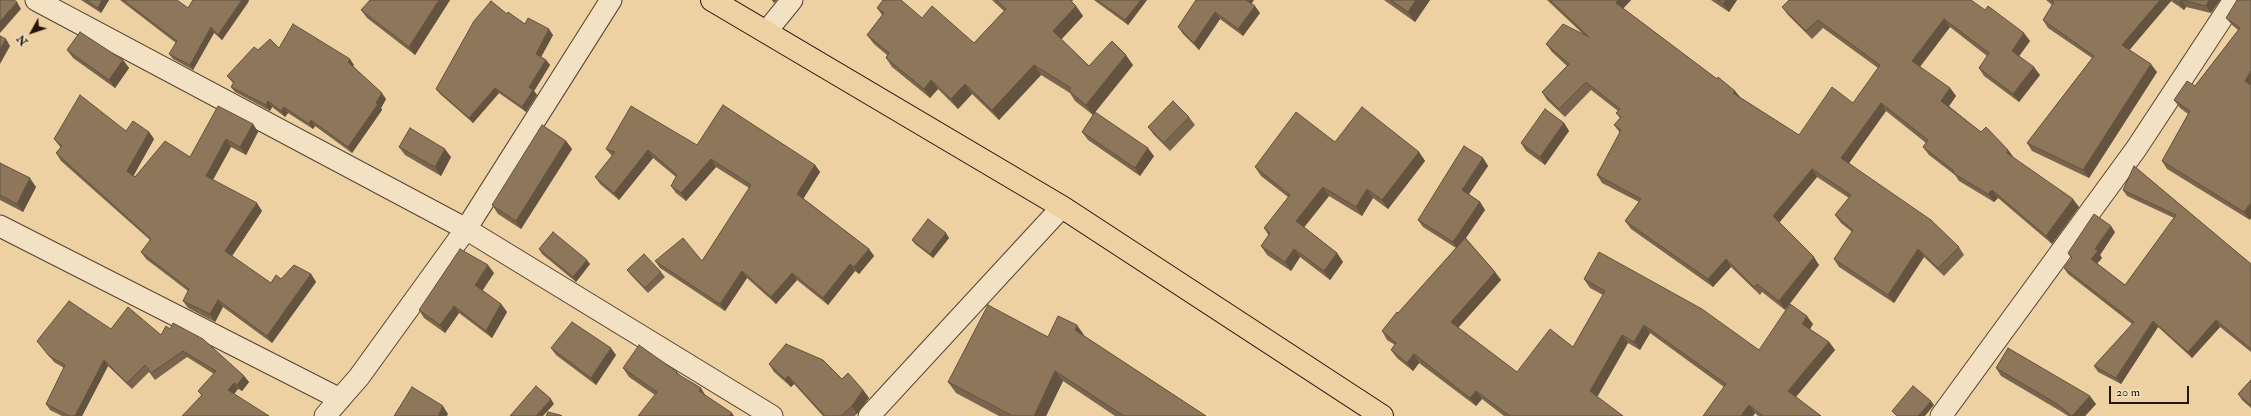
<!DOCTYPE html>
<html>
<head>
<meta charset="utf-8">
<style>
  body { margin:0 }
  #map { position:relative; width:2251px; height:416px; overflow:hidden; background:#edd1a2; font-family:"IM FELL Double Pica",serif }
  canvas { display:block }
  .north { position:absolute; left:12px; top:12px; width:40px; height:40px; -webkit-text-stroke:3px #f3e1c3; paint-order:stroke; rotate:230deg; font-size:11px; font-weight:700; line-height:16px; text-align:center; color:#25130c }
  .north::after { content:''; display:block; margin:auto; width:14px; height:18px; background:#25130c; clip-path:polygon(50% 0,100% 100%,50% 72%,0 100%) }
  .scale { position:absolute; left:2109px; top:386px; width:80px; height:18px; box-sizing:border-box; border:2px solid #25130c; border-top:0; padding-left:5px; font-size:12px; line-height:14px; white-space:nowrap; color:#25130c; -webkit-text-stroke:3px #f3e1c3; paint-order:stroke }
</style>
</head>
<body>
<div id="map">
<canvas width="2251" height="416"></canvas>
<div class="north">N</div>
<div class="scale">20 m</div>
</div>
<script>
const g = document.querySelector('canvas').getContext('2d');
g.lineJoin = 'round';
const toPath = rows => new Path2D(rows.map(r => 'M' + r).join(''));
function strokePath(path, color, width, dash) { g.strokeStyle = color; g.lineWidth = width; g.lineCap = dash ? 'butt' : 'round'; g.setLineDash(dash || []); g.stroke(path); }
function fillPath(path, color) { g.fillStyle = color; g.fill(path, 'evenodd'); }
const street = toPath([
  [36,0,466,229,772,416],
  [766,32,792,0],
  [0,226,340,399],
  [325,416,359,377,466,229,611,0],
  [869,416,1062,207],
  [1941,416,2136,149,2234,0]
]);
const highway = toPath([
  [712,0,1062,207,1382,416]
]);
strokePath(street, '#574232', 23);
strokePath(highway, '#25130c', 24);
strokePath(street, '#f3e1c3', 21);
strokePath(highway, '#edd1a2', 22);
fillPath(toPath([
  [81,0,109,0,101,13],
  [120,0,177,0,188,8,193,0,248,0,249,1,222,40,214,33,193,70,173,59,169,54,176,43],
  [450,0,415,55,367,18,361,10],
  [992,0,1073,0,1072,2,1076,6,1083,16,1061,39,1089,66,1133,65,1095,112,1154,156,1140,176,1088,140,1082,132,1093,115,1075,101,1070,93,1041,75,999,120,972,94,958,109,938,89,930,98,892,67,886,58,887,55,874,44,867,35,882,15,877,8,922,18,974,43,1004,11],
  [1094,0,1147,0,1128,25],
  [1196,0,1251,4,1260,13,1243,36,1220,19,1199,50,1183,34,1178,27],
  [1384,0,1430,0,1415,22],
  [1547,0,1631,0,1623,8,1717,79,1735,91,1741,98,1799,135,1853,103,1878,68,1823,28,1812,39,1788,15,1782,7,1985,10,2030,41,2019,56,2040,75,2019,102,1984,76,1979,68,1987,56,1950,27,1920,67,1950,88,1956,96,1949,106,1981,132,2008,150,2014,158,2079,207,2052,244,1998,198,1994,202,1959,181,1955,175,1929,155,1923,147,1926,143,1886,111,1849,163,1959,247,1964,255,1944,276,1924,257,1894,303,1839,267,1834,259,1852,232,1841,223,1835,215,1849,198,1817,177,1779,223,1819,265,1785,310,1762,292,1760,295,1731,267,1713,287,1631,229,1625,221,1639,202,1602,183,1597,175,1620,133,1614,125,1620,118,1616,113,1618,111,1591,90,1565,117,1547,100,1542,92,1567,66,1552,52,1546,44,1583,34],
  [1711,0,1737,0,1729,12],
  [2046,0,2220,0,2211,13,2186,7,2184,10,2171,1,2129,50,2157,72,2089,178,2032,151,2027,143,2092,58,2048,28,2043,20,2052,5],
  [2251,0,2250,220,2167,169,2162,161,2188,114,2180,108,2174,100,2195,86,2238,30,2232,25,2226,18],
  [507,14,525,24,553,35,541,57,546,60,550,65,534,91,537,95,526,112,499,93,473,123,440,94,436,89],
  [279,48,354,65,353,66,386,99,381,108,382,110,352,153,315,126,313,129,288,113,285,117,272,107,270,111,235,92,231,87,233,83,227,76,258,50],
  [67,50,123,60,129,68,115,88,73,58],
  [1189,117,1195,125,1170,151,1154,135,1148,127],
  [1564,123,1569,131,1545,165,1526,151,1521,143],
  [253,124,258,132,246,155,231,147,213,180,262,211,232,256,271,283,281,279,311,274,316,282,272,343,223,307,215,322,188,308,183,301,188,291,146,259,141,252,150,240,61,161,56,153,61,148,54,139,126,131,149,132,154,139,134,175,135,177,190,157],
  [566,141,572,149,521,229,498,214,492,205],
  [1335,142,1419,152,1425,161,1388,209,1373,198,1362,216,1329,196,1304,227,1337,253,1343,262,1330,280,1300,257,1291,271,1267,255,1261,246,1269,236,1264,228,1288,197,1261,176,1255,167],
  [697,145,815,165,820,172,803,198,869,249,874,256,859,274,855,271,828,305,797,280,776,304,747,278,725,311,660,268,655,261,702,261,749,188,716,167,686,201,676,193,671,186,676,177,653,158,619,200,600,184,595,177,612,156,606,149],
  [399,147,451,157,441,176,405,155],
  [1483,158,1488,166,1469,194,1480,202,1485,210,1466,238,1495,272,1501,280,1458,328,1517,372,1573,347,1603,295,1590,288,1584,279,1759,350,1813,324,1810,329,1829,342,1835,350,1796,397,1821,416,1758,416,1755,413,1753,416,1703,416,1724,387,1650,333,1640,350,1628,343,1597,397,1623,416,1504,416,1482,399,1476,406,1419,363,1413,371,1397,358,1391,350,1395,345,1387,340,1382,331,1456,248,1423,227,1418,220],
  [0,163,36,187,23,212,0,200],
  [2134,166,2251,264,2251,352,2220,327,2192,358,2158,327,2121,384,2098,372,2094,366,2132,324,2068,274,2064,268,2072,259,2068,253,2115,232,2100,255,2102,258,2097,263,2125,285,2174,218,2127,196,2123,190],
  [949,238,933,258,915,244,912,240],
  [539,249,590,264,576,282,542,254],
  [627,270,661,272,665,277,648,293,630,274],
  [494,273,482,290,501,304,507,312,492,338,459,313,445,333,424,318,419,310],
  [111,329,161,335,244,376,249,382,242,391,238,389,202,396,198,391,214,374,187,357,155,380,149,372,132,389,108,366,82,416,62,416,50,410,46,404,64,368,54,362,37,341],
  [1084,335,1084,336,1206,416,1115,416,1063,381,1046,416,999,416,956,393,948,382,1048,337],
  [551,348,616,355,596,385,556,355],
  [769,364,842,379,863,390,869,398,855,416,823,416,794,384,791,387,774,372],
  [623,368,677,372,680,375,655,395,629,377],
  [1996,368,2096,404,2085,416,2068,416,2062,412,2001,376],
  [2251,380,2251,408,2242,400,2238,394]
]), '#79654d');
fillPath(toPath([
  [102,0,109,0,101,13,98,8],
  [242,0,248,0,249,1,222,40,218,35],
  [439,0,450,0,415,55,409,47],
  [772,0,777,0,774,3],
  [1141,0,1147,0,1128,25,1125,20],
  [1245,0,1254,0,1250,6],
  [1416,0,1430,0,1415,22,1408,12],
  [1618,0,1631,0,1621,11,1616,3],
  [1726,0,1737,0,1729,12,1723,4],
  [2160,0,2171,0,2171,1,2127,53,2122,45],
  [2181,0,2186,7,2184,10,2179,3],
  [2209,0,2220,0,2211,13,2206,6],
  [17,2,21,9,0,33,0,21],
  [1076,6,1083,16,1060,41,1053,31],
  [1255,6,1260,13,1243,36,1238,29],
  [1215,12,1220,19,1199,50,1194,43],
  [1944,19,1950,27,1918,69,1912,61],
  [211,27,214,33,193,70,190,65],
  [549,29,553,35,540,59,536,54],
  [2024,33,2030,41,2017,59,2012,51],
  [6,39,10,46,0,64,0,49],
  [1126,55,1133,65,1093,115,1086,105],
  [350,59,354,65,352,67,348,62],
  [123,60,129,68,115,88,109,80],
  [546,60,550,65,534,91,537,95,526,112,522,107,529,87],
  [2151,64,2157,72,2089,178,2083,170],
  [1034,65,1041,75,999,120,992,110],
  [2034,67,2040,75,2019,102,2013,94],
  [2251,71,2251,87,2245,81],
  [931,80,938,89,930,98,924,89],
  [965,84,972,94,958,109,951,99],
  [495,88,499,93,473,123,469,118],
  [1950,88,1956,96,1947,109,1941,101],
  [1735,91,1741,99,1733,93],
  [382,93,386,99,381,108,382,110,352,153,348,147],
  [268,101,272,107,270,111,266,105],
  [1881,103,1886,111,1847,166,1841,158],
  [284,107,288,113,285,117,281,111],
  [311,120,315,126,313,129,309,124],
  [1564,123,1569,131,1545,165,1540,157],
  [253,124,258,132,246,155,240,147],
  [149,132,154,139,132,178,127,171],
  [226,139,231,147,211,183,206,176],
  [566,141,572,149,521,229,516,221],
  [1148,148,1154,156,1140,176,1135,168],
  [445,149,451,157,441,176,435,167],
  [648,150,653,158,619,200,614,193],
  [2008,150,2014,158,2007,153],
  [1419,152,1425,161,1388,209,1382,200],
  [1483,158,1488,166,1467,197,1462,190],
  [711,159,716,167,686,201,681,193],
  [815,165,820,172,802,201,797,194],
  [1812,169,1817,177,1778,224,1773,216],
  [30,178,36,187,23,212,17,204],
  [1323,187,1329,196,1302,230,1296,221],
  [1367,189,1373,198,1362,216,1356,207],
  [1992,190,1998,198,1994,202,1988,194],
  [2073,199,2079,207,2052,244,2046,236],
  [1480,202,1485,210,1458,249,1453,242],
  [257,203,262,211,230,259,225,251],
  [2251,203,2251,218,2250,220,2244,212],
  [2111,226,2115,232,2100,255,2102,258,2096,265,2091,259,2095,249],
  [946,233,949,238,933,258,930,254],
  [869,249,874,256,859,274,854,267],
  [1294,249,1300,257,1291,271,1285,262],
  [1918,249,1924,257,1894,303,1888,295],
  [1337,253,1343,262,1330,280,1324,271],
  [1814,257,1819,265,1785,310,1779,301],
  [1726,259,1731,267,1713,287,1708,279],
  [587,260,590,264,576,282,573,277],
  [850,264,855,271,828,305,823,298],
  [488,265,494,273,481,293,475,285],
  [742,271,747,278,725,311,720,304],
  [1495,272,1501,280,1456,330,1451,322],
  [792,273,797,280,776,304,771,297],
  [311,274,316,282,272,343,267,336],
  [218,300,223,307,215,322,210,314],
  [501,304,507,312,492,338,486,331],
  [454,306,459,313,445,333,440,325],
  [1807,316,1813,324,1808,332,1802,324],
  [2216,320,2220,327,2192,358,2188,352],
  [2153,321,2158,327,2121,384,2116,378],
  [1077,325,1084,335,1082,340,1075,330],
  [1644,325,1650,333,1640,350,1634,342],
  [1622,335,1628,343,1596,399,1590,391],
  [1829,342,1835,350,1794,399,1788,391],
  [611,348,616,355,596,385,591,378],
  [1414,354,1419,363,1413,371,1407,363],
  [104,360,108,366,82,416,75,416],
  [1055,371,1063,381,1046,416,1034,416],
  [244,376,249,382,242,391,237,385],
  [788,376,794,384,791,387,785,379],
  [234,383,238,389,232,397,228,390],
  [701,388,707,398,699,391],
  [863,390,869,398,857,414,852,406],
  [1476,391,1482,399,1476,406,1470,398],
  [2090,396,2096,404,2085,416,2072,416],
  [551,399,554,404,543,416,536,416],
  [1931,401,1934,405,1925,416,1918,416],
  [1749,405,1755,413,1753,416,1741,416],
  [443,406,448,414,447,416,438,416],
  [732,413,734,416,729,416]
]), '#63533f');
const building = toPath([
  [0,0,14,0,17,2,0,21,0,0],
  [86,0,102,0,98,8,86,0],
  [123,0,177,0,188,8,193,0,242,0,218,35,211,27,190,65,169,54,177,41,123,0],
  [370,0,439,0,409,47,361,10,370,0],
  [883,0,901,0,922,18,932,6,974,43,1006,9,996,0,1070,0,1076,6,1053,31,1089,66,1112,41,1126,55,1086,105,1069,91,1071,88,1034,65,992,110,965,84,951,99,931,80,924,89,886,58,889,53,867,35,884,13,877,8,883,0],
  [1097,0,1141,0,1125,20,1097,0],
  [1196,0,1246,0,1255,6,1238,29,1215,12,1194,43,1178,27,1196,0],
  [1391,0,1416,0,1408,12,1391,0],
  [1550,0,1618,0,1616,3,1717,79,1718,77,1735,91,1733,93,1799,135,1832,87,1853,103,1880,65,1818,20,1806,31,1782,7,1789,0,1971,0,1985,10,1988,6,2024,33,2012,51,2034,67,2013,94,1979,68,1989,53,1944,19,1912,61,1950,88,1941,101,1981,132,1986,127,2008,150,2007,153,2073,199,2046,236,1992,190,1988,194,1953,173,1954,171,1923,147,1928,140,1881,103,1841,158,1931,220,1959,247,1938,268,1918,249,1888,295,1834,259,1853,230,1835,215,1851,195,1812,169,1773,216,1814,257,1779,301,1757,284,1754,287,1726,259,1708,279,1625,221,1641,199,1597,175,1621,130,1614,125,1621,117,1616,113,1620,109,1586,82,1559,109,1542,92,1569,64,1546,44,1563,24,1589,37,1550,0],
  [1718,0,1726,0,1723,4,1718,0],
  [2051,0,2160,0,2122,45,2151,64,2083,170,2027,143,2094,56,2043,20,2054,2,2051,0],
  [2175,0,2181,0,2179,3,2175,0],
  [2182,0,2209,0,2206,6,2182,0],
  [2237,0,2251,0,2251,71,2245,81,2251,85,2251,203,2244,212,2162,161,2190,111,2174,100,2187,81,2195,86,2240,28,2226,18,2237,0],
  [491,1,507,14,508,12,525,24,528,18,549,29,536,54,546,60,529,87,533,90,522,107,495,88,469,118,436,89,474,21,491,1],
  [293,24,350,59,348,62,382,93,376,103,378,104,348,147,311,120,309,124,284,107,281,111,268,101,266,105,231,87,234,82,227,76,254,47,258,50,270,39,279,48,293,24],
  [80,32,123,60,109,80,67,50,80,32],
  [0,36,6,39,0,49,0,36],
  [80,95,126,131,133,121,149,132,127,171,135,177,165,141,190,157,218,106,253,124,240,147,226,139,206,176,257,203,225,251,271,283,276,275,281,279,294,265,311,274,267,336,218,300,210,314,183,301,189,289,141,252,151,239,56,153,62,146,54,139,80,95],
  [1173,101,1189,117,1164,143,1148,127,1173,101],
  [723,105,815,165,797,194,869,249,854,267,850,264,823,298,792,273,771,297,742,271,720,304,655,261,683,238,702,261,751,185,711,159,681,193,671,186,677,175,648,150,614,193,595,177,615,152,606,149,631,106,697,145,723,105],
  [1362,107,1419,152,1382,200,1367,189,1356,207,1323,187,1296,221,1337,253,1324,271,1294,249,1285,262,1261,246,1270,233,1264,228,1290,195,1255,167,1296,112,1335,142,1362,107],
  [1545,109,1564,123,1540,157,1521,143,1545,109],
  [1095,112,1148,148,1135,168,1082,132,1095,112],
  [542,125,566,141,516,221,492,205,542,125],
  [410,128,445,149,435,167,399,147,410,128],
  [1464,146,1483,158,1462,190,1480,202,1453,242,1418,220,1464,146],
  [0,163,30,178,17,204,0,195,0,163],
  [2134,166,2251,264,2251,349,2216,320,2188,352,2153,321,2116,378,2094,366,2134,322,2064,268,2072,258,2068,253,2094,214,2111,226,2095,249,2098,251,2091,259,2125,285,2176,215,2123,190,2134,166],
  [928,219,946,233,930,254,912,240,928,219],
  [553,232,587,260,573,277,539,249,553,232],
  [1465,238,1495,272,1451,322,1517,372,1550,329,1573,347,1605,291,1584,279,1599,252,1702,309,1759,350,1790,304,1807,316,1802,324,1829,342,1788,391,1821,416,1763,416,1749,405,1741,416,1703,416,1726,384,1644,325,1634,342,1622,335,1590,391,1623,416,1510,416,1476,391,1470,398,1414,354,1407,363,1391,350,1396,343,1382,331,1397,312,1398,313,1465,238],
  [460,249,488,265,475,285,501,304,486,331,454,306,440,325,419,310,460,249],
  [644,254,661,272,645,288,627,270,644,254],
  [69,301,111,329,128,307,161,335,166,326,170,329,173,323,203,339,244,376,237,385,234,383,228,390,269,416,182,416,202,395,198,391,216,371,183,351,151,373,145,365,127,383,104,360,75,416,70,416,46,404,65,365,49,356,37,341,69,301],
  [988,305,1048,337,1058,316,1077,325,1075,330,1206,416,1124,416,1055,371,1034,416,1010,416,1011,415,948,382,988,305],
  [572,322,611,348,591,378,551,348,572,322],
  [786,344,823,360,842,379,848,373,863,390,852,406,841,416,825,416,788,376,785,379,769,364,786,344],
  [639,345,677,372,676,373,701,388,699,391,732,413,729,416,638,416,657,392,623,368,639,345],
  [2008,348,2090,396,2072,416,2057,404,1996,368,2008,348],
  [2251,380,2251,406,2238,394,2251,380],
  [536,386,551,399,536,416,510,416,536,386],
  [1913,386,1931,401,1918,416,1897,416,1892,411,1913,386],
  [412,387,443,406,438,416,394,416,412,387],
  [548,412,560,415,562,416,546,416,548,412]
]);
fillPath(building, '#8d765a');
strokePath(building, '#63533f', 1);
</script>
</body>
</html>
